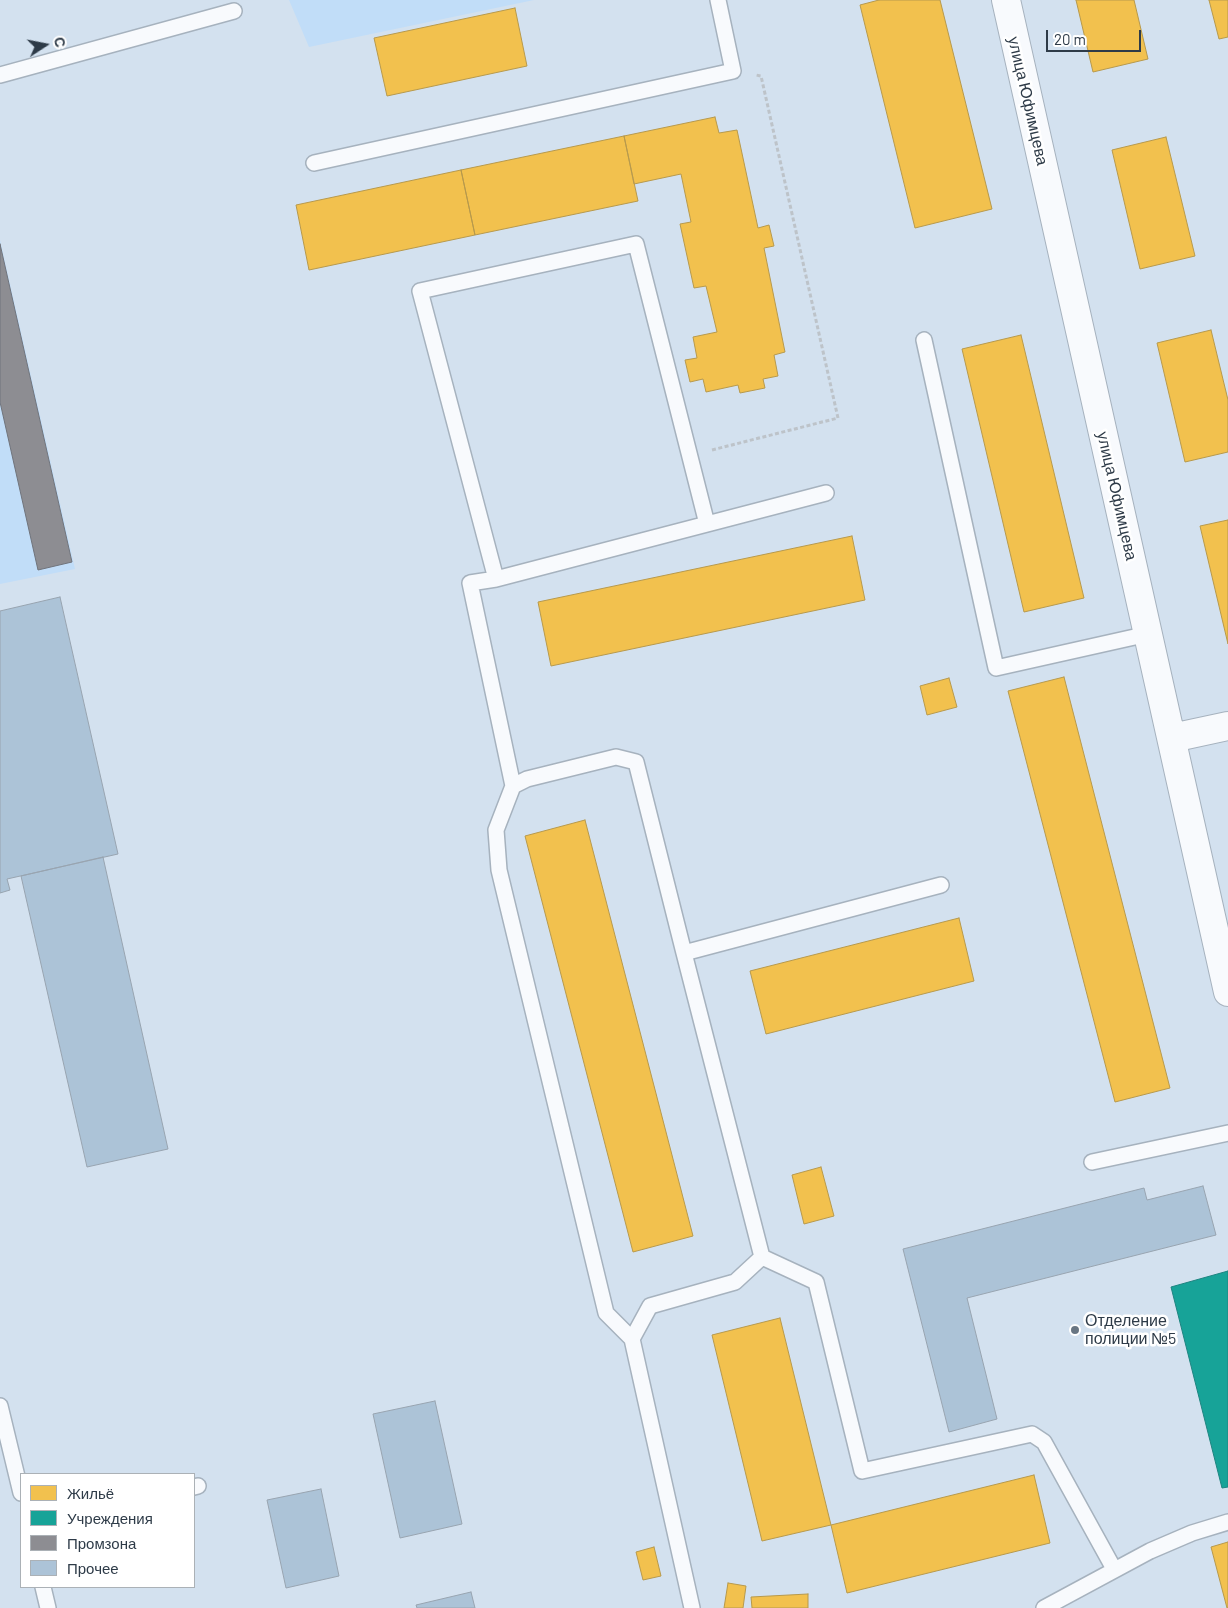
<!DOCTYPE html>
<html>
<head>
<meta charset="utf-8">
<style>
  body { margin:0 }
  #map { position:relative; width:1228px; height:1608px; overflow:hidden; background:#d3e1ef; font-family:Barlow,sans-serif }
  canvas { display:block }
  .legend { position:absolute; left:20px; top:1473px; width:175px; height:115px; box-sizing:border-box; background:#fff; border:1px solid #abb1b6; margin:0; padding:6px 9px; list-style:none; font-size:15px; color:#2e3b48 }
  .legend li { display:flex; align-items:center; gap:10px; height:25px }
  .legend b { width:25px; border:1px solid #abb1b6 }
  .north { position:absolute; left:20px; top:20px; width:50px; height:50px; -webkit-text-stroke:4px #fff; paint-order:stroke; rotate:79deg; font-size:14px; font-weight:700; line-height:20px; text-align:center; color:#2e3b48 }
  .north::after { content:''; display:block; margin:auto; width:18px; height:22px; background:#2e3b48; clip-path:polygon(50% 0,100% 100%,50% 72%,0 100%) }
  .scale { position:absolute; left:1046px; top:30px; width:95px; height:22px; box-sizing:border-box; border:2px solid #2e3b48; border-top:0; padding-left:6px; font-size:15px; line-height:18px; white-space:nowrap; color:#2e3b48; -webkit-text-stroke:4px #fff; paint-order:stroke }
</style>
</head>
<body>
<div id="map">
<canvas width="1228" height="1608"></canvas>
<ul class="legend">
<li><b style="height:14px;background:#f2c14e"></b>Жильё</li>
<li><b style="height:14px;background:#17a398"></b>Учреждения</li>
<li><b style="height:14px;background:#8d8d92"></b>Промзона</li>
<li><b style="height:14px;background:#acc3d7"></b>Прочее</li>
</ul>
<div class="north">С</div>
<div class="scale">20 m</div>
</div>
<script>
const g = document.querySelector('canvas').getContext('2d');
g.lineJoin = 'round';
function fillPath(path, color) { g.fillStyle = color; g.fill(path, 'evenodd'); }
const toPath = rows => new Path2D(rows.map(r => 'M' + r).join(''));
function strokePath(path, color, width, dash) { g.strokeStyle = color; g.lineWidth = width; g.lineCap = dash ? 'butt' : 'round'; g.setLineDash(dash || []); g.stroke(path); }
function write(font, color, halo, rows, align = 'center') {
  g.font = font + ' Barlow,sans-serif'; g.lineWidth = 5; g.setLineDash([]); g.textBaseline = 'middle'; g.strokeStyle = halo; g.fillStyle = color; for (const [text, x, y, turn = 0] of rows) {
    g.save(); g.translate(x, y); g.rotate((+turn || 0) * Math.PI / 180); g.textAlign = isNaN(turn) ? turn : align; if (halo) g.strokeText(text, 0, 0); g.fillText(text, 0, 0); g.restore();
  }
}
fillPath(toPath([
  [289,0,534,0,309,47],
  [0,240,75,569,0,584]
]), '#c1ddf8');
const homes = toPath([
  [879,0,940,0,992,209,915,228,860,5,879,0],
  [1076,0,1134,0,1148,59,1093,72,1076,0],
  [1209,0,1228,0,1228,37,1219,39,1209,0],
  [515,8,527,66,387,96,374,38,515,8],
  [715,117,719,133,737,130,758,228,769,225,774,246,764,248,785,352,774,355,778,376,763,379,765,388,740,393,738,385,706,392,703,379,690,382,685,360,697,358,693,337,717,332,706,286,694,288,680,224,691,222,681,174,634,184,624,136,715,117],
  [624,136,638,201,475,235,461,170,624,136],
  [1166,137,1195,256,1140,269,1112,150,1166,137],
  [461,170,475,235,309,270,296,205,461,170],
  [1211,330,1228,400,1228,452,1185,462,1157,343,1211,330],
  [1021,335,1084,598,1024,612,962,349,1021,335],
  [1228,520,1228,644,1200,526,1228,520],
  [852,536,865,600,551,666,538,602,852,536],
  [1064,677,1170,1088,1115,1102,1008,691,1064,677],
  [949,678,957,707,927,715,920,686,949,678],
  [585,820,693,1236,633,1252,525,836,585,820],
  [959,918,974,981,766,1034,750,971,959,918],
  [821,1167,834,1216,804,1224,792,1175,821,1167],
  [780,1318,831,1525,762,1541,712,1335,780,1318],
  [1034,1475,1050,1543,847,1593,831,1525,1034,1475],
  [1228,1542,1228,1608,1227,1608,1211,1547,1228,1542],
  [654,1547,661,1576,643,1580,636,1552,654,1547],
  [728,1583,746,1586,743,1608,724,1608,728,1583],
  [808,1594,808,1608,752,1608,751,1597,808,1594]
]);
fillPath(homes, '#f2c14e');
strokePath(homes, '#b7994c', 1);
const public = toPath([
  [1228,1271,1228,1487,1222,1488,1171,1287,1228,1271]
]);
fillPath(public, '#17a398');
strokePath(public, '#1e8480', 1);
const industry = toPath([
  [0,244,72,562,38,570,0,402,0,244]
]);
fillPath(industry, '#8d8d92');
strokePath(industry, '#70747c', 1);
const building = toPath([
  [60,597,118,854,7,879,10,890,0,893,0,611,60,597],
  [103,857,168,1149,87,1167,21,876,103,857],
  [1203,1186,1216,1235,967,1298,997,1419,949,1432,903,1249,1144,1188,1147,1200,1203,1186],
  [435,1401,462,1524,400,1538,373,1414,435,1401],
  [321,1489,339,1576,286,1588,267,1500,321,1489],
  [471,1592,475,1608,417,1608,416,1605,471,1592]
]);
fillPath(building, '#acc3d7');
strokePath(building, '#98a4b0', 1);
const service = toPath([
  [0,75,234,11],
  [314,163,733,71,718,0],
  [924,340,996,668,1148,634],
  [496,579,420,291,636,244,707,524],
  [513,786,527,779,616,757,636,762,684,953],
  [1092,1162,1228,1133],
  [762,1257,816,1282,862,1471,1032,1434,1044,1442,1114,1569],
  [762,1257,684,953,941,885],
  [632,1339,650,1306,735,1282,762,1257],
  [0,1406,21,1493],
  [194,1487,198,1486],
  [43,1587,48,1608],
  [692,1608,632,1339,606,1313,499,870,496,830,513,786,470,583,496,579,826,493],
  [1044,1608,1150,1551,1192,1533,1228,1522]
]);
const minor = toPath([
  [1006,0,1228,992],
  [1172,738,1228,726]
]);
strokePath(service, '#a6b2be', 18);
strokePath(minor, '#a6b2be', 30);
strokePath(toPath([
  [712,450,838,418,761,76,756,75]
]), '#bdc3c9', 3, [4, 2.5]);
strokePath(service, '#f8fafd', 15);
strokePath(minor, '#f8fafd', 28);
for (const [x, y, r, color] of [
  [1075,1330,5,"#687582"]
]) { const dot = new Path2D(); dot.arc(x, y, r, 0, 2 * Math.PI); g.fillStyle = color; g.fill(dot); strokePath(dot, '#fff', 2); }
write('16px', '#2e3b48', '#fff', [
  ["улица Юфимцева",1028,101,77],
  ["улица Юфимцева",1117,496,77]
]);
write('16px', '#2e3b48', '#fff', [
  ["Отделение",1085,1321],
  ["полиции №5",1085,1339]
], 'left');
</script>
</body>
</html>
